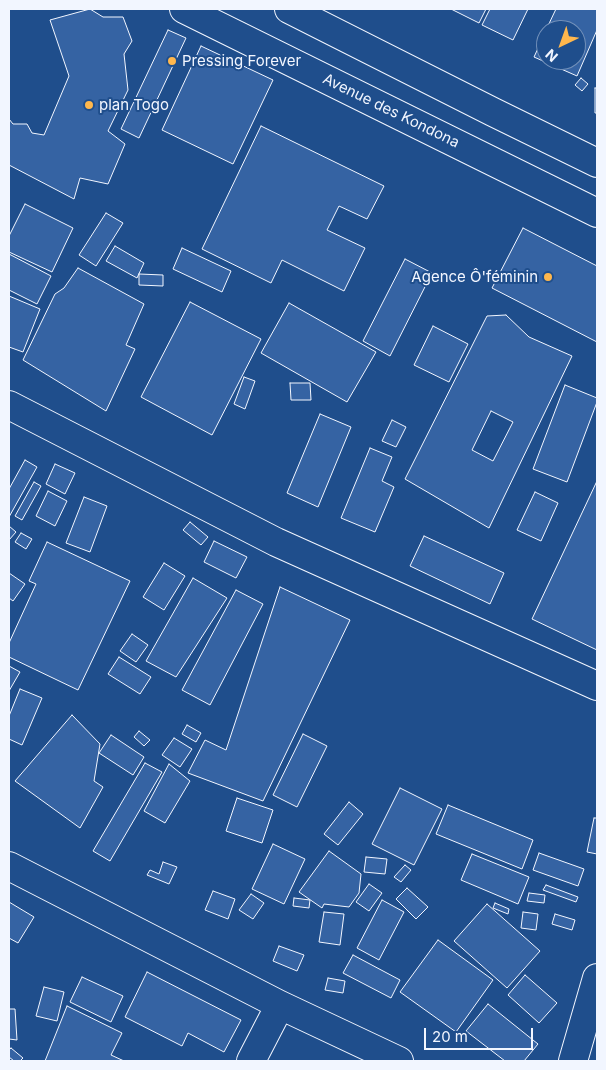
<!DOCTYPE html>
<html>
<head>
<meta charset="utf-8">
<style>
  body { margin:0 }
  #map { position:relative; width:606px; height:1070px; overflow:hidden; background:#1f4e8c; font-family:Inter,sans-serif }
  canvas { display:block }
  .frame { position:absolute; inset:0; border:10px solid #f2f6ff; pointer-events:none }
  .north { position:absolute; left:536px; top:20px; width:50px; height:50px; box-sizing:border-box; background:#1f4e8c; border:1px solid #7391ba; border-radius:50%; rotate:222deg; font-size:14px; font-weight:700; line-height:20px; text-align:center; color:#f2f6ff }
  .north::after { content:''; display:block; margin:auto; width:18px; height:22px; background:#ffb74d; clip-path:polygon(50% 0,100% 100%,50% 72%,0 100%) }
  .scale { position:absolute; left:424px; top:1028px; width:109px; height:22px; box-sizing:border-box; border:2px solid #f2f6ff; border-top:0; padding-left:6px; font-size:15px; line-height:18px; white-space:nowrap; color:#f2f6ff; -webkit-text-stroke:4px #1f4e8c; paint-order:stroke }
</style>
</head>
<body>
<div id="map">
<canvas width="606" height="1070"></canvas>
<div class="frame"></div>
<div class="north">N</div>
<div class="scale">20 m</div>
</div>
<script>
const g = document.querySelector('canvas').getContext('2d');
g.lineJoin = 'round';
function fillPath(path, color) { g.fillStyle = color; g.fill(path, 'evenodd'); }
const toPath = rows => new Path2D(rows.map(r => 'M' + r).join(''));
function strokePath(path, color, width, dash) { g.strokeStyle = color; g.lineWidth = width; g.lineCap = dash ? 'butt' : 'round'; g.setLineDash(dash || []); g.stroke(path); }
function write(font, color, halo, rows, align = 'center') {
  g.font = font + ' Inter,sans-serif'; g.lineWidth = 4; g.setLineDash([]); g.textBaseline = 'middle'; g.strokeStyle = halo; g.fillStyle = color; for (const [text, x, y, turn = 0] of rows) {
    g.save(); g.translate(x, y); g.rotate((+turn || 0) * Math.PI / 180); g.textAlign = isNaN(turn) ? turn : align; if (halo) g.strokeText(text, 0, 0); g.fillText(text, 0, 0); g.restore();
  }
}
const building = toPath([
  [90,9,103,17,123,17,132,41,124,54,128,90,108,131,125,144,108,184,80,178,74,199,9,165,9,119,13,124,27,124,32,133,44,135,69,76,50,20,90,9],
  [451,9,486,9,479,23,451,9],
  [490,9,528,9,513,40,482,25,490,9],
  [556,9,597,9,597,30,577,76,534,57,546,31,546,60,576,60,576,30,546,30,556,9],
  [168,30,186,38,139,138,121,129,168,30],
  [201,46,273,80,233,164,162,130,201,46],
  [581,78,588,84,582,91,575,85,581,78],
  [595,88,597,88,597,113,595,113,595,88],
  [261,126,384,186,367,219,339,206,327,230,365,248,344,291,282,260,271,283,202,249,261,126],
  [25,204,73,228,52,272,9,252,9,236,25,204],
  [106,213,123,223,96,266,79,255,106,213],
  [523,228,597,266,597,342,492,288,523,228],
  [115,246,144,263,137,278,106,261,115,246],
  [182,248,231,271,222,292,173,269,182,248],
  [9,254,51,276,37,304,9,290,9,254],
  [405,259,432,273,390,356,363,341,405,259],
  [78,268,144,304,126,345,135,349,106,411,23,360,55,294,64,288,78,268],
  [139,274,163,275,163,286,139,285,139,274],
  [9,296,40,309,23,352,9,347,9,296],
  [190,302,261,339,212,435,141,397,190,302],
  [289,303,376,352,347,402,261,353,289,303],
  [506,315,529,337,572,356,489,528,405,479,487,316,506,315],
  [491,411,513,422,493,461,472,450,491,411],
  [433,326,468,344,449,382,414,365,433,326],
  [244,377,255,381,245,409,234,404,244,377],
  [290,383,310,383,311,400,291,400,290,383],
  [565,385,597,398,597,402,567,482,533,469,565,385],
  [320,414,351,427,318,507,287,493,320,414],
  [392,420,406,427,396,447,382,441,392,420],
  [370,448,392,457,382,481,394,487,375,532,341,518,370,448],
  [25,460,37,467,9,517,9,489,25,460],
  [55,464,75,473,65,494,46,484,55,464],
  [597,481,597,650,532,619,597,481],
  [34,482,41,486,22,520,15,516,34,482],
  [48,491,67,501,55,526,36,516,48,491],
  [535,492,558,503,541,541,517,530,535,492],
  [84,497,107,506,90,552,66,543,84,497],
  [190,522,208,537,201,545,183,530,190,522],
  [9,526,16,532,9,540,9,526],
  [21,533,32,539,26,549,15,542,21,533],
  [424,536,504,573,490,604,410,566,424,536],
  [214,541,247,557,236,578,204,562,214,541],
  [47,542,130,581,78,690,9,657,9,643,36,584,29,581,47,542],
  [164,563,185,576,164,610,143,597,164,563],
  [9,573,25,584,13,601,9,598,9,573],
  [193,578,227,598,176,677,146,661,193,578],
  [280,587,350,620,263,801,188,773,205,740,226,750,280,587],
  [236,590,263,604,210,705,182,690,236,590],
  [132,634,148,645,136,662,120,651,132,634],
  [119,657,151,677,140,694,108,674,119,657],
  [9,666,20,672,9,691,9,666],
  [20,689,42,698,22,745,9,739,9,716,20,689],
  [72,715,100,744,94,781,103,787,80,828,15,781,72,715],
  [187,725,201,733,196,742,182,734,187,725],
  [139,731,150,740,144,746,134,737,139,731],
  [303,734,327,746,297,807,273,795,303,734],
  [111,735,144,757,133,775,99,753,111,735],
  [174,738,192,749,180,767,162,755,174,738],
  [145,763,162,772,110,861,93,851,145,763],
  [169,764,190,781,165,823,144,811,169,764],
  [400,788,442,809,414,865,372,844,400,788],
  [237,798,273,810,262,843,226,831,237,798],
  [349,802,363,814,338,845,324,834,349,802],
  [448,805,533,840,522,869,436,834,448,805],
  [594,818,597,818,597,854,587,852,594,818],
  [273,844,305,859,284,904,252,889,273,844],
  [329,851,361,874,359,893,349,907,324,904,322,908,299,892,329,851],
  [539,853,584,869,578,886,533,870,539,853],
  [472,854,529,877,518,904,461,880,472,854],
  [366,857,387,859,385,874,364,872,366,857],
  [163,862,177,867,169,884,147,875,150,870,159,874,163,862],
  [405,865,411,870,401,882,394,877,405,865],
  [369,884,382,893,369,911,356,902,369,884],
  [546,885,578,897,576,902,543,890,546,885],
  [407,888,428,907,416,919,396,899,407,888],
  [213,891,235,899,228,919,205,910,213,891],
  [529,893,545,895,544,903,527,901,529,893],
  [251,894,264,903,253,919,239,910,251,894],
  [294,898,310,900,309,908,293,906,294,898],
  [382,900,404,912,379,960,357,948,382,900],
  [9,902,34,917,18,943,9,938,9,902],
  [495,903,509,909,508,914,493,908,495,903],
  [487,904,540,951,507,988,454,941,487,904],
  [324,912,344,914,340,945,319,942,324,912],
  [523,912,538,914,536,930,521,928,523,912],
  [555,914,575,920,572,930,552,924,555,914],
  [438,940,493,980,456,1032,400,992,438,940],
  [279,946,304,955,297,971,273,961,279,946],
  [353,955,400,980,391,998,343,973,353,955],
  [147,972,241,1020,224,1052,188,1033,182,1046,125,1017,147,972],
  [525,975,557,1003,539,1023,508,995,525,975],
  [82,977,123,996,111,1022,70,1002,82,977],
  [328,978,345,981,343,993,325,990,328,978],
  [44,987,64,992,57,1021,36,1016,44,987],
  [488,1004,538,1044,524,1061,505,1061,466,1031,488,1004],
  [67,1006,122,1033,111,1055,124,1061,45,1061,67,1006],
  [9,1009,15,1009,17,1040,9,1039,9,1009],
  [11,1048,23,1058,20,1061,14,1061,9,1057,9,1050,11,1048]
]);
fillPath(building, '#3563a3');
strokePath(building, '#f2f6ff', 1);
const minor = toPath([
  [184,9,597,213],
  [289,9,493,112,597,163],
  [9,405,276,542,597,686],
  [9,866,280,1005,399,1061],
  [251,1061,280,1005],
  [573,1061,597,978]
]);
strokePath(minor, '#f2f6ff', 30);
strokePath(minor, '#1f4e8c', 28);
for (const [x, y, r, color] of [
  [172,61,5,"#ffb74d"],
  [89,105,5,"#ffb74d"],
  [548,277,5,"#ffb74d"]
]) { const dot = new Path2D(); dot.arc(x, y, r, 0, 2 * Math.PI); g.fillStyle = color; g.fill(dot); strokePath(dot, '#1f4e8c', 2); }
write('15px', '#f2f6ff', '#1f4e8c', [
  ["Pressing Forever",182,61],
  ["plan Togo",99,105],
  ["Agence Ô'féminin",538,277,"right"]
], 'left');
write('15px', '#f2f6ff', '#1f4e8c', [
  ["Avenue des Kondona",391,111,26]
]);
</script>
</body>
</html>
